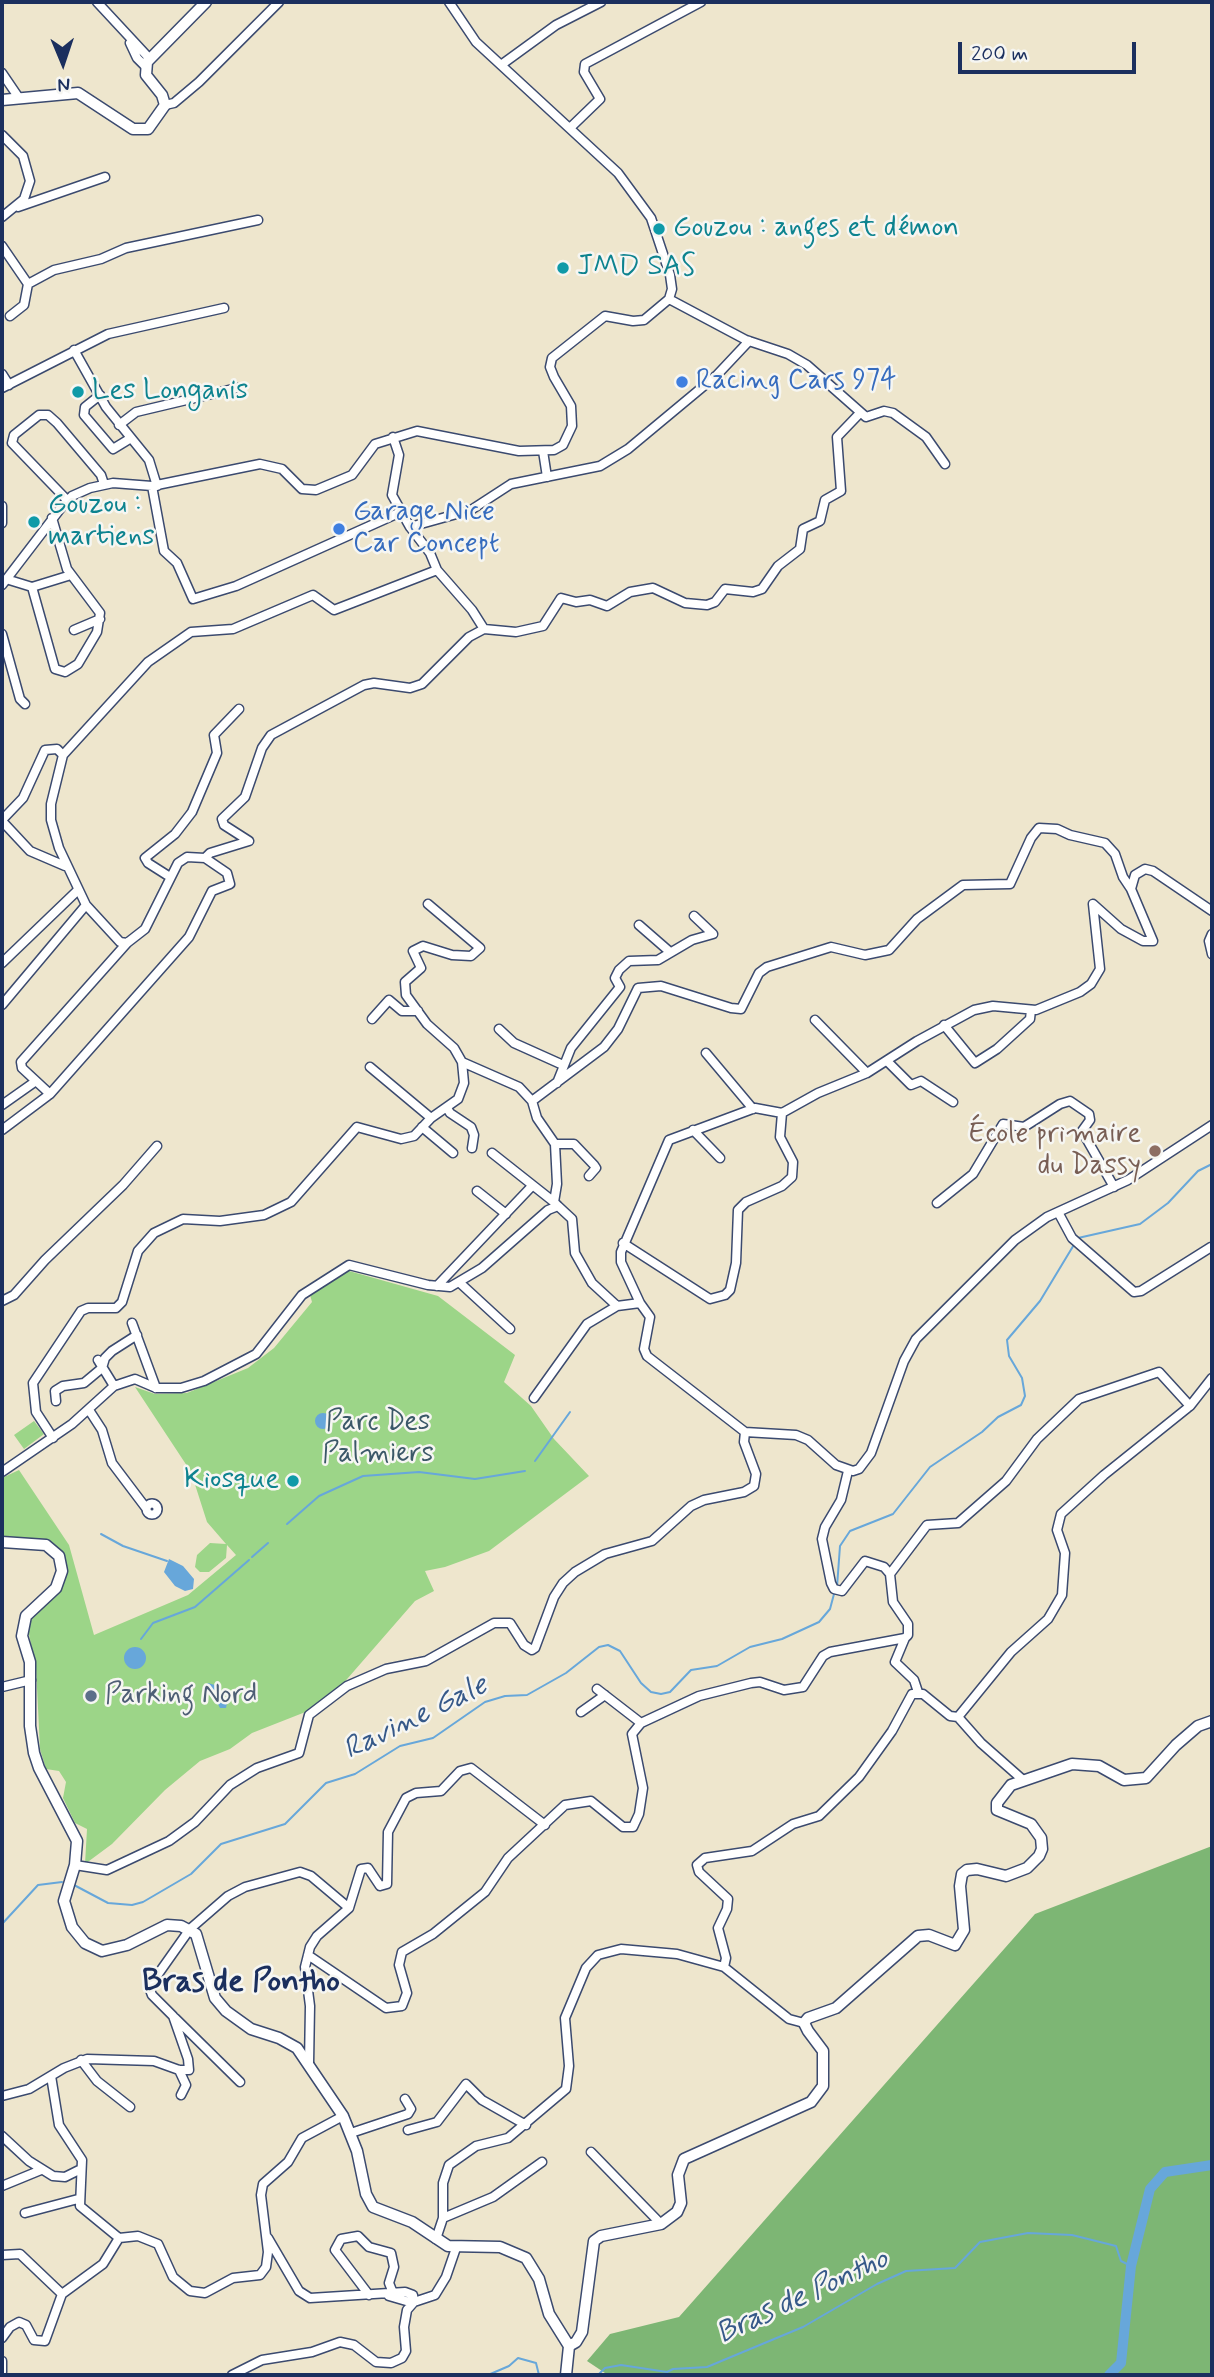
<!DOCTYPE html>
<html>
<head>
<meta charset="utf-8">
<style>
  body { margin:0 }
  #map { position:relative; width:1214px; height:2377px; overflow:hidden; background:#eee6cd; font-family:Mynerve,sans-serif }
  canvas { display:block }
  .frame { position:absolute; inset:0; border:4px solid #1b2f5e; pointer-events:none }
  .north { position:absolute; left:28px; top:28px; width:70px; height:70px; -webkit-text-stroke:5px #f6f6f2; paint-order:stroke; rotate:178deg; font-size:19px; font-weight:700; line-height:28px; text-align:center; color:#1b2f5e }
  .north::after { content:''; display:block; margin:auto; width:24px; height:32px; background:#1b2f5e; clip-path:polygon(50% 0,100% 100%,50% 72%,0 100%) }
  .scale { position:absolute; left:958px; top:42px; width:178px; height:32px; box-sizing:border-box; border:4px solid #1b2f5e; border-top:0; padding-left:9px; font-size:21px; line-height:24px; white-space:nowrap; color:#1b2f5e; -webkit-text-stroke:5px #f6f6f2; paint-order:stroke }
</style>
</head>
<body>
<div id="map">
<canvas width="1214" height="2377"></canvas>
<div class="frame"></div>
<div class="north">N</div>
<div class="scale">200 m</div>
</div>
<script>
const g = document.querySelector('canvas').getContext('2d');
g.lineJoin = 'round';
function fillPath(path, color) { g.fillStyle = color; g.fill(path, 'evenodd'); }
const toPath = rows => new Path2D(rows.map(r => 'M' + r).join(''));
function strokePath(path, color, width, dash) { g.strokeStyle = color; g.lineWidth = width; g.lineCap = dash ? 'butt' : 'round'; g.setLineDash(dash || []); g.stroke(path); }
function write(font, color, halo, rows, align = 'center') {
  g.font = font + ' Mynerve,sans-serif'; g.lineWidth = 5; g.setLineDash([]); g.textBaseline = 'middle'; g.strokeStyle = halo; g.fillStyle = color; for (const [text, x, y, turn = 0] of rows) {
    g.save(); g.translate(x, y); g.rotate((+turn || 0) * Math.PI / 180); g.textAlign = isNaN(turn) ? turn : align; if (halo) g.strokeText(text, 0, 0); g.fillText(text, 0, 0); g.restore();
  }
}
fillPath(toPath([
  [349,1271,438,1296,515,1355,504,1382,531,1406,554,1439,589,1476,489,1551,445,1567,425,1571,434,1591,415,1601,341,1686,308,1711,252,1733,230,1749,200,1761,165,1790,112,1844,85,1864,87,1829,75,1823,63,1798,66,1782,59,1771,46,1769,40,1749,36,1667,28,1630,31,1619,58,1593,64,1579,64,1555,46,1541,2,1539,2,1478,19,1470,69,1545,94,1635,188,1595,236,1555,227,1545,226,1558,209,1572,200,1572,195,1567,197,1555,210,1543,226,1544,207,1522,191,1472,135,1387,155,1394,187,1393,248,1368,274,1348,312,1302,310,1295],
  [34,1421,44,1434,24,1449,14,1435]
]), '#9cd588');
fillPath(toPath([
  [1212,1846,1212,2375,608,2375,587,2361,610,2334,679,2317,1035,1914]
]), '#7db674');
fillPath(toPath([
  '315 1421a8 8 0 1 1 16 0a8 8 0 1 1-16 0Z',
  [169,1559,183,1566,194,1579,193,1589,185,1591,175,1586,164,1572],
  '124 1658a11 11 0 1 1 22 0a11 11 0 1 1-22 0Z',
  [208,1683,218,1686,217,1697,228,1699,226,1708,220,1708,215,1698,206,1692,205,1687]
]), '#67a7da');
strokePath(toPath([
  [1078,1238,1140,1224,1168,1203,1198,1171,1212,1164],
  [535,1461,570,1412],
  [287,1524,319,1496,363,1476,419,1472,475,1479,525,1471],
  [101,1534,123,1546,167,1561],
  [252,1557,268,1543],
  [837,1587,840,1546,850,1531,893,1514,930,1467,982,1432,998,1417,1021,1405,1025,1396,1022,1378,1009,1356,1007,1340,1040,1301,1075,1243],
  [141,1639,153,1623,195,1607,249,1560],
  [74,1885,108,1903,132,1905,143,1902,191,1874,221,1844,285,1824,326,1783,355,1774,400,1746,433,1738,485,1702,505,1696,527,1695,566,1673,599,1647,608,1645,620,1651,641,1683,651,1692,661,1694,670,1692,691,1670,717,1666,750,1647,782,1639,819,1622,830,1609,834,1594],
  [2,1924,38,1885,62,1882],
  [488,2375,509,2366,518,2358,536,2363,539,2375],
  [598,2375,605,2368,621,2365,667,2372,673,2369,707,2367,803,2327,877,2284,906,2271,955,2268,980,2242,1028,2233,1072,2235,1116,2246,1121,2261,1131,2266]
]), '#67a7da', 2);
strokePath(toPath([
  [1109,2375,1121,2363,1131,2266,1150,2189,1165,2172,1212,2165]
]), '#67a7da', 10);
const minor = toPath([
  [97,2,149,58],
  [130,43,137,58,145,66],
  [501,65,556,25,601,2],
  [2,73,19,98],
  [165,105,174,103,199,82,279,2],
  [571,127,600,99,584,72,585,64,701,2],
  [2,135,23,156,30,181,24,199,2,217],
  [18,207,105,177],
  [2,246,28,284],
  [669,299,746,340,788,354,807,365,866,417,884,411,893,413,926,437,945,464],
  [10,316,24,305,28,284,54,270,101,259,126,248,258,220],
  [74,350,106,407,149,460,157,486],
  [2,374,9,385],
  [2,388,108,334,224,308],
  [100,395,85,407,84,415,113,449,131,438],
  [119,425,136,412,237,388],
  [543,451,547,477],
  [152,486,164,551,177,563,193,599,236,586,403,511],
  [67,500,12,443,14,435,39,415,48,415,57,423,101,475,104,484],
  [2,506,2,523],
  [410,527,471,510,511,484,600,466,628,449,717,375,749,341],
  [437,570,472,610,484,629],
  [6,579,32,587,55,669,65,672,78,664,97,632,100,613,67,569,52,518],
  [2,585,64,504,72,496,90,488,113,483,152,486,260,464,282,469,302,489,316,490,352,475,375,444,417,431,519,451,554,450,563,445,572,426,571,406,554,377,550,367,552,358,605,316,633,321,644,320,669,299,672,289,670,275,651,218,618,173,476,42,449,2],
  [32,587,71,575],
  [74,630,100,619],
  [2,634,20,699,25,704],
  [2,820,23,798,45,750,57,749,63,755],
  [2,821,30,851,65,866],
  [170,877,148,863,145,858,175,834,192,812,217,753,214,735,239,709],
  [428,904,480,948,471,956,452,955,423,946,413,951,421,968,405,982,406,995,427,1024,454,1048,462,1062,519,1087,532,1101,537,1118,555,1144,557,1184,554,1202,558,1206],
  [639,925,670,952],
  [1212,934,1209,941,1212,954],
  [127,943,120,942,86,905,59,848,51,820,51,804,63,755,148,662,191,632,233,629,313,595,334,610,437,570,430,553,410,527,392,495,399,455,393,437],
  [2,963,78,890],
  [2,1005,86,905],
  [372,1019,389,1000,402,1011,418,1011],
  [815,1020,867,1073],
  [944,1025,975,1063,997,1049,1030,1019,1031,1010],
  [499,1029,514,1043,563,1065],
  [706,1053,753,1109],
  [887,1061,911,1085,921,1081,953,1102],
  [370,1067,431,1118],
  [557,1083,571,1048,620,987,615,978,619,970,629,961,658,960,692,940,713,934,694,916],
  [50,1094,22,1068,21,1062,127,943,145,929,178,863,187,857,205,858],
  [532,1101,604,1047,618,1029,638,988,661,986,731,1008,741,1009,759,973,767,967,831,947,865,955,889,950,917,919,963,885,1010,884,1031,838,1039,828,1057,829,1070,835,1105,843,1115,854,1123,877,1131,889],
  [2,1105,36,1081],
  [447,1108,450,1113,471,1127,474,1135,472,1148],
  [782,1113,818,1093,867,1073,917,1041,974,1010,993,1006,1036,1010,1080,992,1091,984,1100,969,1093,904,1121,929,1143,941,1153,941,1131,889,1135,875,1145,869,1153,871,1212,911],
  [422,1127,453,1153],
  [2,1130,50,1094,189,937,212,891,230,884,227,873,205,858,210,853,249,841,224,825,222,819,245,797,262,748,271,735,364,685,374,683,410,688,422,684,469,637,484,629,516,632,543,626,561,598,576,602,590,600,607,606,630,592,653,588,685,603,707,605,715,602,725,589,753,592,762,589,778,566,800,549,803,529,820,521,825,500,841,491,837,437,860,413],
  [693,1130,720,1158],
  [555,1144,574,1144,594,1165,596,1168,589,1176],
  [492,1153,554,1202],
  [477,1191,506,1214],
  [937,1203,973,1174,1003,1124,1024,1127,1060,1104,1070,1101,1089,1114,1090,1120,1082,1131,1114,1187],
  [1058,1212,1072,1238,1134,1292,1141,1291,1211,1247],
  [623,1243,710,1299,725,1295,730,1290,736,1263,738,1210,746,1202,782,1186,792,1177,793,1162,780,1137,782,1113],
  [460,1283,510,1329],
  [437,1286,532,1186],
  [2,1301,14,1295,45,1260,123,1185,157,1146],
  [640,1303,621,1262,621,1252,669,1140,755,1108,782,1113],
  [132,1323,156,1388],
  [98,1360,114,1386],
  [534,1398,587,1324,617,1306],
  [56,1401,55,1391,63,1386,84,1383,102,1368,105,1358,112,1351,137,1335],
  [89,1410,102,1430,112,1463,146,1508],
  [53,1438,36,1412,33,1383,81,1311,88,1308,116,1308,122,1302,138,1251,154,1233,183,1219,220,1221,264,1215,291,1202,357,1127,401,1139,414,1136,431,1118,458,1099,464,1083,462,1062],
  [848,1471,841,1500,825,1527,822,1539,831,1583,834,1589,842,1591,865,1561,884,1567,890,1574],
  [2,1472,72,1424,114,1386,135,1379,156,1388,181,1388,204,1381,256,1354,302,1295,349,1265,428,1285,450,1287,482,1268,548,1210,558,1206,572,1219,575,1253,592,1283,617,1306,640,1303,650,1317,644,1349,647,1356,745,1432,796,1435,808,1440,836,1465,853,1471,859,1469,871,1453,904,1361,916,1339,1015,1240,1047,1217,1128,1180,1212,1125],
  '146.5 1509a5.5 5.5 0 1 1 11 0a5.5 5.5 0 1 1-11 0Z',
  [905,1638,895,1662,914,1680,918,1692],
  [2,1687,31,1680],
  [597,1689,641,1723],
  [581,1712,605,1695],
  [958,1717,1011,1652,1048,1619,1062,1595,1065,1553,1057,1530,1061,1514,1104,1475,1190,1406],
  [75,1865,107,1870,169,1841,195,1822,230,1785,257,1768,299,1753,309,1715,347,1686,386,1669,426,1661,494,1623,510,1623,524,1645,532,1650,535,1648,554,1597,563,1583,575,1572,605,1554,652,1541,691,1506,704,1500,744,1492,754,1486,756,1474,744,1442,745,1432],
  [308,1955,386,2008,402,2006,407,1993,399,1965,402,1952,433,1934,485,1892,508,1858,565,1805,591,1801,623,1827,633,1827,639,1814,643,1788,632,1734,641,1723,699,1696,751,1683,760,1682,784,1690,803,1687,823,1656,830,1652,905,1638,908,1635,908,1624,893,1602,890,1574,927,1525,958,1523,1006,1481,1037,1439,1079,1399,1159,1372,1190,1406,1212,1378],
  [724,1967,726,1958,718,1928,727,1909,728,1899,699,1872,697,1865,705,1858,752,1851,793,1824,819,1816,859,1777,892,1731,912,1694,923,1694,950,1716,958,1717,981,1743,1023,1780],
  [175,2018,240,2082],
  [81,2060,97,2081,130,2107],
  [309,2064,310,2006,305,1967,310,1947,317,1936,349,1908,361,1869,368,1868,380,1886,387,1884,388,1832,406,1798,416,1793,441,1791,460,1771,471,1768,545,1825],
  [179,2070,186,2085,181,2095],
  [51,2076,59,2125,82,2160,80,2206,119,2238],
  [2,2096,29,2089,64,2068,87,2059,154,2061,179,2070,189,2070,188,2059,173,2016,152,1995,149,1987,190,1929,228,1896,245,1887,300,1872,311,1876,349,1908],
  [408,2130,437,2122,466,2084,482,2100,526,2125],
  [351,2133,408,2114,411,2109,405,2099],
  [2,2136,29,2161,53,2176,65,2177,79,2170],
  [591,2152,661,2224],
  [2,2186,41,2170],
  [25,2213,78,2199],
  [443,2218,493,2197,542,2162],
  [268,2238,299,2291,310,2298,405,2292,413,2295,414,2302],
  [436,2239,443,2218,443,2183,449,2165,476,2146,508,2138,566,2089,569,2066,565,2018,586,1968,598,1955,621,1949,677,1954,724,1967,789,2019,804,2023],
  [2,2255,20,2254,62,2294],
  [369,2295,335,2250,341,2239,358,2236,369,2247,391,2253,394,2267,389,2283,393,2293],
  [389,2296,413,2303],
  [2,2338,10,2327,19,2322,26,2325,34,2340,45,2341,62,2294,103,2264,119,2238,138,2236,158,2244,173,2277,190,2291,205,2293,233,2278,260,2275,266,2267,268,2252,261,2195,263,2184,288,2162,302,2138,343,2116],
  [2,2361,2,2372],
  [232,2375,262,2360,312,2352,340,2342,354,2345,376,2362,391,2363,402,2358,406,2351,404,2327,407,2310,414,2302,435,2295,446,2277,456,2248]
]);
const major = toPath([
  [2,100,78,93,133,129,148,129,165,105,162,95,146,75,147,62,206,2],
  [2,1542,46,1545,59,1556,62,1571,56,1588,26,1616,22,1636,30,1662,30,1726,34,1753,39,1768,77,1841,75,1865,64,1901,72,1927,85,1943,102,1951,127,1945,167,1925,181,1926,196,1934,215,1998,226,2011,251,2029,279,2038,297,2048,343,2116,357,2151,366,2194,373,2207,412,2222,448,2246,500,2247,526,2258,539,2279,549,2314,569,2346],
  [566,2375,569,2346,576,2342,582,2332,594,2241,601,2236,661,2224,677,2212,681,2203,678,2175,684,2159,811,2102,823,2086,823,2051,808,2031,804,2023,808,2018,836,2008,918,1936,929,1935,955,1945,964,1930,960,1886,962,1874,967,1870,977,1869,1006,1876,1027,1868,1039,1856,1042,1849,1041,1838,1031,1824,997,1810,997,1803,1011,1785,1072,1764,1099,1766,1124,1780,1146,1778,1176,1745,1198,1726,1212,1721]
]);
strokePath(minor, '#3b4a6f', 11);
strokePath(major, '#3b4a6f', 13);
strokePath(minor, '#fff', 8);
strokePath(major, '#fff', 10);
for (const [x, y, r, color] of [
  [659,229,7,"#0f9aa8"],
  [563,268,7,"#0f9aa8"],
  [682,382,7,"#3f7fe0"],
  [78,392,7,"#0f9aa8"],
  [34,522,7,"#0f9aa8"],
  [339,529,7,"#3f7fe0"],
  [1155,1151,7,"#8d6e63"],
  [293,1481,7,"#0f9aa8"],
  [91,1696,7,"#5c6f8a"]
]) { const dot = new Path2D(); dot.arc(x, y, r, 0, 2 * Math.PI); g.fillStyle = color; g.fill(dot); strokePath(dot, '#f6f6f2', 2.5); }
write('28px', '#0d838f', '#f6f6f2', [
  ["Gouzou : anges et démon",673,229],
  ["JMD SAS",577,268],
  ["Les Longanis",92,392],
  ["Gouzou :",48,506],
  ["martiens",48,538],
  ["Kiosque",279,1481,"right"]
], 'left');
write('28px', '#366cbe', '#f6f6f2', [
  ["Racing Cars 974",696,382],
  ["Garage Nice",353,513],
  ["Car Concept",353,545]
], 'left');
write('28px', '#785e54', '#f6f6f2', [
  ["École primaire",1141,1135],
  ["du Dassy",1141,1167]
], 'right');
write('28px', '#3b5868', '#f6f6f2', [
  ["Parc Des",378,1423],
  ["Palmiers",378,1455]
]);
write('28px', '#4e5e75', '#f6f6f2', [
  ["Parking Nord",105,1696]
], 'left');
write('italic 30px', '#365989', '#f6f6f2', [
  ["Ravine Gale",416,1719,-26],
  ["Bras de Pontho",803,2298,-25]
]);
write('bold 32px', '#1b2f5e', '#f6f6f2', [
  ["Bras de Pontho",241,1983]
]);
</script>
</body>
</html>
